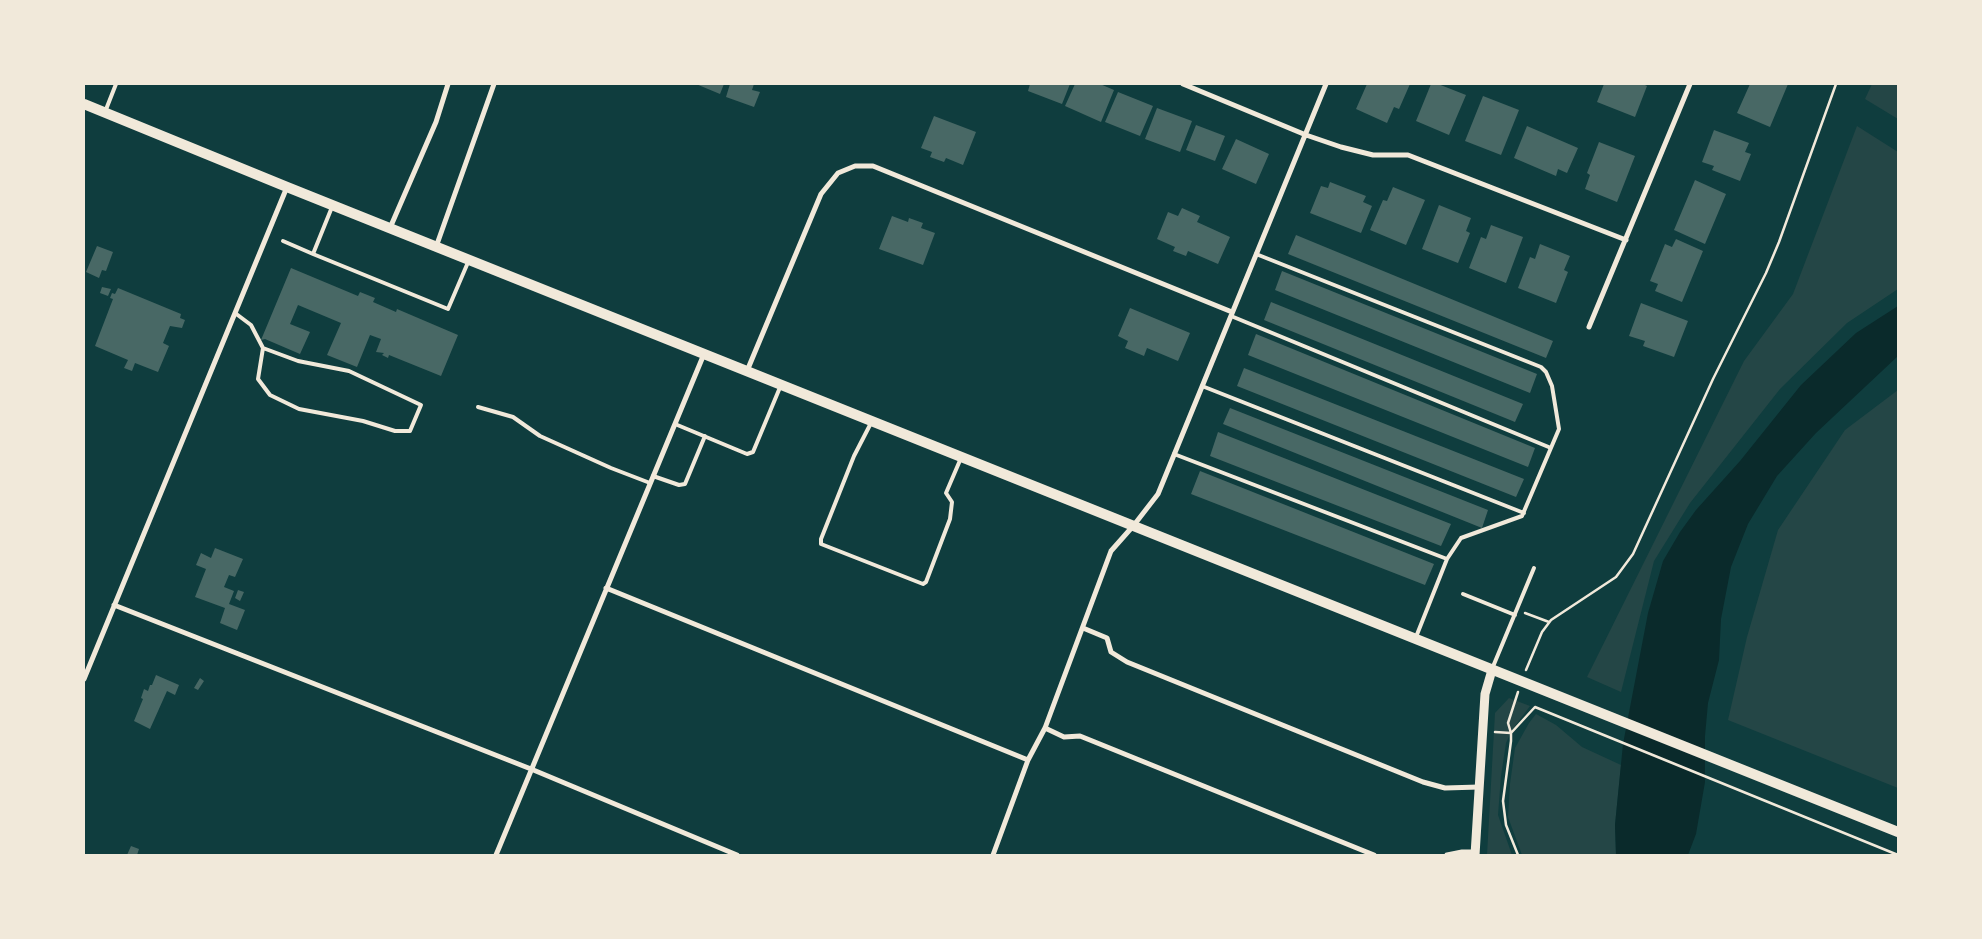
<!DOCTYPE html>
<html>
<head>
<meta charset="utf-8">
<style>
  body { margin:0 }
  #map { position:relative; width:1982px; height:939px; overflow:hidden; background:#0f3d3e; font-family:"Exo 2",sans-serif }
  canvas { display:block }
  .frame { position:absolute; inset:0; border:85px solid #f1e9da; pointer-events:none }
</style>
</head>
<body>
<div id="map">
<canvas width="1982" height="939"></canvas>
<div class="frame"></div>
</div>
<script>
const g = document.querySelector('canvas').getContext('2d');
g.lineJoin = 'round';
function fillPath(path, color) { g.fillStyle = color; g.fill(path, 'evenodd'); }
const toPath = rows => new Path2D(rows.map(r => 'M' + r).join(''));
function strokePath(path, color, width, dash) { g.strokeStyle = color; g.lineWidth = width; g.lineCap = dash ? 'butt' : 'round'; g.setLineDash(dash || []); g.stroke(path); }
fillPath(toPath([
  [1872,84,1898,84,1898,119,1865,99],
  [1857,126,1898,152,1898,289,1847,323,1780,389,1690,503,1654,561,1621,692,1587,677,1744,361,1793,294],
  [1898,390,1898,788,1728,720,1747,637,1778,530,1845,430],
  [1509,698,1530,706,1512,730,1506,743,1501,776,1498,815,1512,855,1487,855,1495,713],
  [1536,714,1556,725,1582,747,1621,765,1615,825,1616,855,1522,855,1508,817,1510,784,1515,748,1529,723]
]), '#244646');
fillPath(toPath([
  [1898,306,1898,356,1816,433,1777,476,1748,524,1731,567,1721,619,1719,660,1708,703,1705,736,1705,782,1696,834,1688,855,1616,855,1615,825,1623,744,1648,613,1663,561,1680,532,1696,510,1740,461,1801,385,1856,333]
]), '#0a2a2b');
fillPath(toPath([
  [696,84,724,84,720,94],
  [730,84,754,84,752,90,760,92,754,107,726,97],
  [1030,84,1070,84,1062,104,1028,91],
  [1075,84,1100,84,1114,90,1101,122,1065,106],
  [1367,84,1410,84,1399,109,1394,107,1387,123,1356,109],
  [1431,84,1438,84,1466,95,1449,135,1416,121],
  [1604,84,1643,84,1647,86,1635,117,1597,102],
  [1750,84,1788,84,1770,127,1737,113],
  [1118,92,1153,106,1140,136,1105,122],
  [1483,96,1519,110,1501,155,1465,141],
  [1157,108,1192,121,1180,152,1145,139],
  [934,116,976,132,963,165,946,158,944,162,930,157,932,152,921,148],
  [1196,125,1225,136,1215,161,1186,150],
  [1527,126,1578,148,1567,173,1558,169,1556,176,1514,158],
  [1714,130,1749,143,1745,152,1751,154,1740,181,1712,170,1714,166,1702,162],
  [1236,139,1269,154,1256,184,1222,169],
  [1599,142,1635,156,1617,202,1585,189,1590,175,1587,173],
  [1695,180,1726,194,1705,244,1674,230],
  [1330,182,1366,196,1363,202,1372,206,1361,233,1310,213,1321,186,1328,188],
  [1393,187,1425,200,1406,245,1370,230,1383,200,1387,201],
  [1439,205,1471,218,1466,231,1470,233,1458,263,1422,249],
  [1182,208,1200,216,1197,222,1230,237,1218,264,1188,251,1186,256,1173,251,1175,247,1157,239,1168,212,1178,216],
  [892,216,908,222,909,218,923,223,921,228,935,233,923,265,879,249],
  [1491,225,1523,237,1506,283,1469,268,1481,237,1486,239],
  [1296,235,1553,341,1546,358,1288,254],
  [1676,239,1703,251,1682,302,1655,291,1658,284,1650,281,1665,244,1672,247],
  [1540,244,1570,256,1564,270,1568,272,1556,303,1518,288,1530,257,1535,259],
  [97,246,113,252,106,271,102,270,99,278,86,272],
  [291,268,358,296,360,292,375,298,373,302,396,312,397,309,458,335,441,376,389,355,388,358,382,355,384,353,376,352,381,339,370,335,357,367,327,355,341,323,298,305,290,324,310,332,300,354,265,339,261,340],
  [1282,271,1537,374,1530,393,1275,290],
  [102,287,111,289,108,296,100,293],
  [118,288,181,314,180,318,185,320,182,328,170,326,163,343,169,346,158,372,135,363,132,371,124,368,128,360,95,346,113,299,110,298,112,293,115,294],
  [1271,302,1523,404,1515,422,1264,320],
  [1641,303,1688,321,1674,357,1643,346,1645,341,1629,336],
  [1130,308,1190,333,1178,361,1147,348,1144,356,1125,348,1128,341,1118,336],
  [1256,334,1535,448,1528,467,1248,355],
  [1244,368,1524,479,1516,497,1237,386],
  [1230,408,1488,510,1482,528,1223,424],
  [1218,432,1451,524,1441,546,1210,456],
  [1200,471,1434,564,1425,585,1191,494],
  [215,548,243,559,235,577,229,575,224,587,234,591,229,604,245,610,237,630,220,623,225,608,195,597,206,569,196,565,201,553,211,558],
  [238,590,244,592,240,601,235,598],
  [156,675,179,685,175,695,167,691,150,729,134,721,143,699,141,698,144,689,148,691,150,685,152,685],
  [200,678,204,681,198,690,194,688],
  [131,846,139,849,137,855,127,855]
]), '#486865');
strokePath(toPath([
  [1525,613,1549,622],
  [1526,670,1542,632,1551,620,1616,577,1633,554,1713,379,1766,273,1779,242,1836,84],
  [1495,732,1511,733,1535,707,1898,855],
  [1518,855,1506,825,1503,801,1511,741,1511,733,1508,723,1518,692]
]), '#f1e9da', 2.5);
strokePath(toPath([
  [105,112,116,84],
  [283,241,313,254,332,207],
  [313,254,448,309,469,260],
  [1256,254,1541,367,1546,372,1552,386,1559,429,1522,516,1461,538,1447,559,1416,637],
  [235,313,251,325,263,348,298,361,349,371,421,405,410,431,395,431,363,421,299,409,270,395,258,379,263,348],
  [1231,316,1551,448],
  [1202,386,1524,513],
  [478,407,513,417,540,436,611,468,650,483],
  [871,423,854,456,821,539,821,544,923,584,926,582,950,519,952,502,946,493,961,458],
  [675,424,747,454,753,452,781,385],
  [1174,454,1447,559],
  [653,476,679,485,685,484,705,436],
  [1463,594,1515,615],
  [1492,669,1534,568]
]), '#f1e9da', 4);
strokePath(toPath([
  [1183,84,1306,135,1341,147,1373,155,1408,155,1626,240],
  [390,228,436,122,448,84],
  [436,247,494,84],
  [1589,327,1690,84],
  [747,371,821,194,838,173,855,166,873,166,1232,312],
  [606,588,1028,760],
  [114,605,531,769,737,855],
  [1083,628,1107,638,1111,652,1127,662,1423,782,1445,788,1479,787],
  [84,679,287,187],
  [1045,728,1064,737,1080,736,1374,855],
  [496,855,704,354],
  [993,855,1028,760,1045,728,1111,551,1134,525,1158,494,1326,84],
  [1447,855,1462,852,1475,852]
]), '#f1e9da', 5);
strokePath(toPath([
  [1475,855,1485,694,1492,670]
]), '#f1e9da', 9);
strokePath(toPath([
  [84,104,287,187,1898,832]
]), '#f1e9da', 10);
</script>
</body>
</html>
